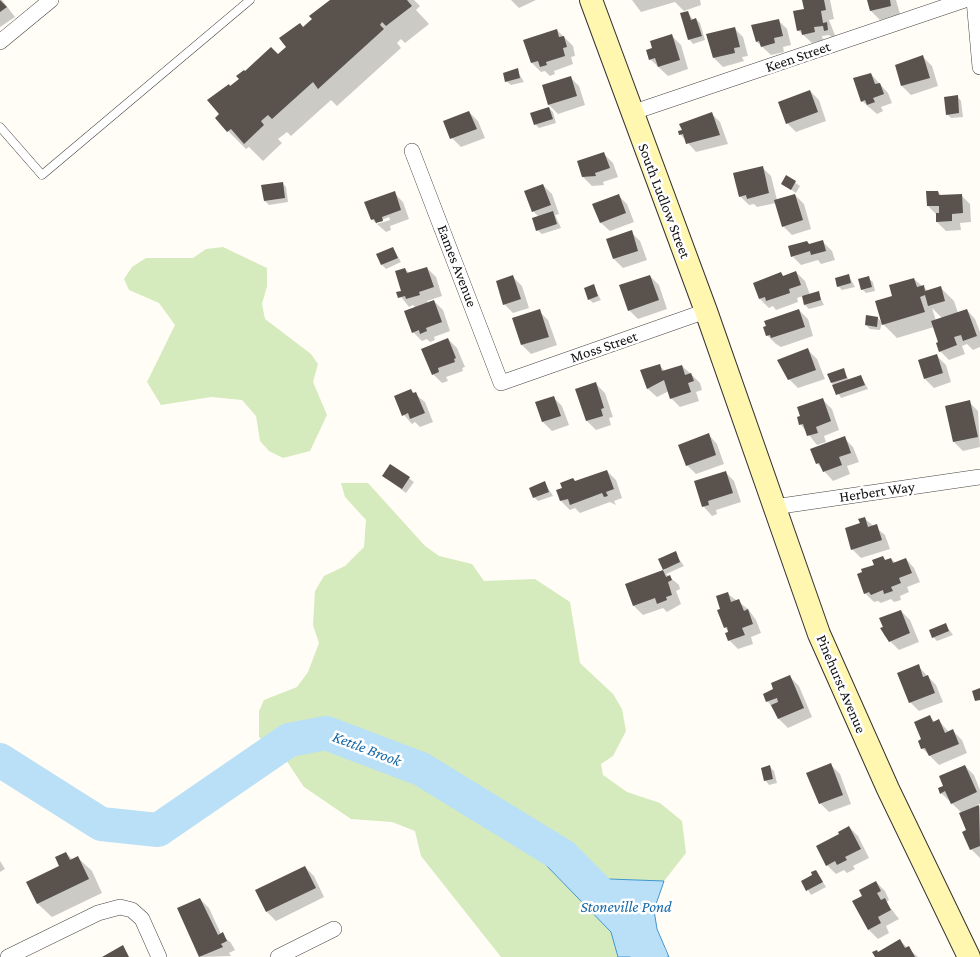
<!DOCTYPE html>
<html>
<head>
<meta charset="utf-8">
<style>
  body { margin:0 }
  canvas { display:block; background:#fffdf5 }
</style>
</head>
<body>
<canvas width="980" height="957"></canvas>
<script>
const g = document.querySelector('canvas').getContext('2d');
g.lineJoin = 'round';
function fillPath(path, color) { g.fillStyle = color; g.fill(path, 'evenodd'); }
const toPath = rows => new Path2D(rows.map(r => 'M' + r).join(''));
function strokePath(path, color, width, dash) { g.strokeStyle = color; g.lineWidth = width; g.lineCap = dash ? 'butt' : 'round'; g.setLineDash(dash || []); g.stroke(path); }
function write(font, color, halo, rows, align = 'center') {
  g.font = font + ' "Crimson Pro",serif'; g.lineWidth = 5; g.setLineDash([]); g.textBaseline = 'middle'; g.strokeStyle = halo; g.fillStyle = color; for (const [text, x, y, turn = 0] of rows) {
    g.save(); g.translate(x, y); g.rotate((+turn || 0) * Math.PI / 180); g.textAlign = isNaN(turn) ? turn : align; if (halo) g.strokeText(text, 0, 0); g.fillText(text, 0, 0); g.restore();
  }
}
fillPath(toPath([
  [223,247,267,268,267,286,262,304,265,319,311,354,318,364,313,382,327,415,310,451,283,458,269,451,260,441,256,416,242,400,211,397,161,405,147,382,175,325,159,303,129,290,124,279,132,267,146,258,193,258,206,249],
  [341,483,368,483,425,546,439,556,472,564,484,581,535,579,570,602,580,663,613,694,622,709,626,731,613,756,601,764,603,775,627,792,660,803,682,821,686,853,664,881,609,879,563,856,545,864,611,932,618,957,501,957,421,856,415,831,392,822,351,819,304,787,286,760,259,737,259,711,264,700,297,687,308,672,319,643,313,625,315,591,324,576,345,566,364,547,366,520,345,497]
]), '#d5ebbd');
const water = toPath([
  [563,856,609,879,664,881,654,910,657,929,669,957,618,957,611,932,545,864,563,856]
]);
fillPath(water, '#b9e0f7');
strokePath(water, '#3f96cf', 1);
fillPath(toPath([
  [0,0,2,0,15,17,0,27],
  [331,0,414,0,420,6,416,10,429,24,405,43,401,39,397,43,401,48,337,106,331,100,291,136,287,132,278,139,282,143,263,161,249,147,246,149,228,131,221,114,231,88,288,47],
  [511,0,536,0,519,8],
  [632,0,700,0,701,5,684,11,675,2,641,12],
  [803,0,830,0,834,19,829,20,836,38,834,39,829,35,822,36,823,40,812,43,798,30,805,10],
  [868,0,896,0,900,14,880,20,871,11],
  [688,12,693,20,696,19,700,23,705,40,693,44,689,39],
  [778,20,787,29,791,45,783,47,784,52,771,55,757,42,753,26],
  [734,28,743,37,748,56,742,57,744,61,723,67,714,58],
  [557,30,573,46,575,56,571,57,573,64,554,71,555,74,550,76,545,71,541,72,532,63,525,41],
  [672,36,681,45,688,69,668,76,650,59,654,49],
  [923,57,932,66,938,86,911,95,902,86,896,65],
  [517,70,524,82,511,85,506,81],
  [871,74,888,93,892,103,881,107,883,111,877,114,862,101],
  [570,77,579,86,585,105,558,114,549,105],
  [810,91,819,100,826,121,796,132,787,123],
  [957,96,961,101,963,117,951,118,947,114],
  [549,108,553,112,556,123,539,128,535,124],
  [469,112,478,121,485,138,461,147,452,138],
  [711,113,720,122,728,144,696,152,680,134],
  [604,154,613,163,618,177,603,182,604,185,592,186,583,177],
  [762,167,771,176,777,200,795,195,804,204,811,229,792,235,783,226,776,203,757,207,754,204,749,205,740,196],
  [787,177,800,186,796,193,783,184],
  [282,183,286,187,288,202,269,205,265,201],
  [543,185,552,194,559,214,555,215,561,228,542,234,537,230,539,217,533,211],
  [938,192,942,196,961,195,970,204,971,222,960,223,961,230,946,231,937,222,937,215,928,206],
  [394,193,403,202,409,219,390,226,391,230,386,232,377,224,390,220,389,217,377,222,377,224,372,219],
  [618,195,627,204,634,222,610,231,601,223],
  [631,232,640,241,647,260,623,268,614,259],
  [823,242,832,251,835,260,821,264,818,260,801,265,793,257],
  [393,248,401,262,386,269,382,265],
  [427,268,436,277,442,296,427,301,428,304,434,301,443,310,450,331,434,337,435,340,430,342,427,339,422,341,413,332,416,308,413,305,409,307,398,293,402,292,405,269,409,273],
  [796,272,805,281,810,295,818,293,824,305,809,309,805,305,803,296,797,298,798,302,776,310,773,306,769,308,760,299,754,283,781,274,784,277],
  [650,276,659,285,667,309,638,319,629,310],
  [849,276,855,287,842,290,838,286],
  [513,277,522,286,529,308,513,313,504,304],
  [868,278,873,282,875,291,866,293,862,289],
  [914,279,928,291,940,287,954,301,958,313,967,310,975,319,980,332,980,347,973,350,967,344,962,346,965,354,949,360,940,351,940,343,934,327,897,338,882,323,880,330,870,329,866,325,878,318,883,324,894,296],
  [932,308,942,318,936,321],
  [593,286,601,300,593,303,589,299],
  [799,310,808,319,813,336,781,347,776,344,767,335],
  [539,311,548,320,557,345,531,354,522,345],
  [448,339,457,348,465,367,462,368,463,371,446,377,448,381,442,383,433,374],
  [808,350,817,359,825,379,798,388,789,379],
  [937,356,946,365,951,382,934,388,925,379],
  [659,365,666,372,682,366,691,374,700,383,702,390,696,392,699,401,680,407,671,398,669,391,657,397,648,389,642,371],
  [843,370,849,380,861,376,868,389,841,398,832,383],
  [596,384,605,393,613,417,609,418,611,425,596,430,587,421,577,390],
  [410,390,425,402,433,422,420,427,415,422,412,424,404,415],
  [553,397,562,406,569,425,552,431,543,422,537,403],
  [823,400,832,409,839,430,824,436,826,442,817,445,801,425,798,418],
  [969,402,978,411,980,447,963,451,954,442],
  [709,435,717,444,724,464,696,474,687,465],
  [844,438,853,447,859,462,847,466,850,474,833,481,817,463],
  [390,465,414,482,406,493,383,476],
  [607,471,616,480,622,498,614,501,616,505,610,502,580,513,575,508,570,510,561,501,576,482],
  [725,472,734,481,741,502,716,510,717,514,712,516,704,507,695,482],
  [545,483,553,496,538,501,534,497],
  [865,519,885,535,890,549,861,558,852,549],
  [675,553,684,566,666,574,679,585,680,589,676,591,681,604,667,612,663,608,643,615,634,606,627,584,665,570],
  [883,558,886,561,891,559,896,563,906,559,914,568,920,582,907,587,909,592,900,596,901,600,894,602,891,599,881,603,878,601,874,602,865,593,875,565],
  [728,594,748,609,756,620,761,633,751,637,753,644,738,649,729,640,730,633,725,627,722,610],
  [901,611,910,620,919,642,899,650,884,635,881,619],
  [946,625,953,635,937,641,933,637],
  [918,666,936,685,943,702,919,711,910,702],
  [790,677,799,686,812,717,788,728,779,719,764,695,775,690],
  [930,717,935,722,939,721,949,732,953,731,962,740,967,753,939,765,922,748],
  [831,765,840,774,851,804,829,812,820,803],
  [965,766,974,775,980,790,980,804,977,805,980,807,980,858,971,849,962,813,941,793],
  [770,767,774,771,777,783,769,785,765,780],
  [849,827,858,836,869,858,853,866,855,869,847,873,844,870,836,874,827,865,841,835],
  [66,853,73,860,78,858,92,871,102,893,52,917,38,904,28,882,61,866],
  [0,861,5,869,0,872],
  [305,867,314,876,324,897,276,921,267,912],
  [816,871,826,887,811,895,803,882,814,876],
  [876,882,885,891,889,900,886,902,899,919,886,926,889,933,878,939,869,930,854,901,864,896],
  [200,899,209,908,221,934,231,943,235,950,229,953,231,956,201,957,179,909],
  [900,941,918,957,877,957,878,953]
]), '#0003');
strokePath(toPath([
  [0,760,101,824,158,830,289,740,326,733,421,769,563,856,634,928,650,957]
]), '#b9e0f7', 34);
fillPath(toPath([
  [0,0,7,7,0,12],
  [330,0,407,0,412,6,386,26,382,22,380,25,384,29,318,89,313,82,272,119,268,115,261,121,264,125,244,144,231,129,227,132,215,118,219,114,207,100,229,84,230,86,239,79,236,76,244,70,245,71,271,47,278,54,286,47,279,38,300,23,303,27,312,19,309,16],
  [802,0,824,0,826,10,821,11,823,23,827,22,828,30,824,31,823,26,814,27,815,32,802,35,801,30,797,31,793,11,804,9],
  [867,0,890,0,891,6,870,11],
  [688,11,691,20,696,18,702,36,688,40,680,13],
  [779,19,783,36,774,38,775,43,761,47,759,41,756,42,751,25],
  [735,27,740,47,734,48,735,53,713,58,706,34],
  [557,29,559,37,564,36,567,47,563,48,565,56,546,62,547,65,540,67,538,61,531,63,523,40],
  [672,34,680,60,658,67,655,58,649,60,646,50,652,48,650,41],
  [923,55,930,78,901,86,895,65],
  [518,68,520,78,505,82,503,73],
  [871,73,875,84,880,83,884,94,873,98,875,102,867,105,865,100,861,102,853,78],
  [571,76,577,96,548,105,542,85],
  [810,90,818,112,786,124,778,102],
  [958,95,959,113,946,115,944,97],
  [549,107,553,119,534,125,530,113],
  [469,111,477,129,450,139,443,121],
  [712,112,720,135,686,144,683,134,679,135,678,131,682,130,679,124],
  [604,152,610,168,595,173,596,176,582,177,577,161],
  [763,166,769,193,747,199,746,195,739,197,733,173],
  [786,175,796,181,791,190,781,184],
  [283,182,285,198,264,201,261,185],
  [543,184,551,205,532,212,524,191],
  [395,191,401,210,382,217,383,221,376,223,374,219,371,220,364,202],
  [926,191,938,191,939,195,962,194,963,213,952,214,952,221,936,222,936,213,939,213,939,206,927,206],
  [619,194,626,213,600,223,592,204],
  [795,194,803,220,782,227,774,200],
  [553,211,557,224,536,231,532,218],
  [632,230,638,251,613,259,606,239],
  [823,240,826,251,811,255,810,251,791,257,788,246,807,241,809,244],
  [393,247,398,258,381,265,376,254],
  [427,267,434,287,419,292,420,295,406,299,405,296,398,298,396,292,401,291,395,271,405,268,407,273],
  [796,271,801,285,789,289,790,293,766,301,765,297,759,299,753,283,781,272,783,276],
  [849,274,851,283,837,287,835,278],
  [513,275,521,299,503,305,496,281],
  [650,275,659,300,628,311,619,285],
  [869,276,872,287,861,290,858,279],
  [914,278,917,287,924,285,925,291,941,286,945,301,928,306,925,295,920,297,925,312,882,325,875,301,892,296,889,285],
  [594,284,598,296,588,300,584,288],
  [819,291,821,300,804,305,802,296],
  [434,300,442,322,426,328,427,331,420,334,419,330,412,333,404,311],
  [540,309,549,337,521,345,512,318],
  [799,309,805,327,771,338,770,335,766,336,763,327,766,326,764,321],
  [967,309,977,336,963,341,961,335,954,337,957,345,939,352,936,343,938,342,931,321],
  [866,315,878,317,877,327,865,325],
  [448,338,456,358,454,359,455,362,438,368,439,372,432,375,421,349],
  [808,348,816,370,788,380,777,360],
  [937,354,943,373,924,379,918,360],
  [660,364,662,371,682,365,685,375,691,373,694,381,688,383,691,392,670,399,664,380,647,389,640,370],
  [844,368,847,378,831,383,827,374],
  [861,375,865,385,836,395,832,385],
  [596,382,604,408,601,409,603,416,586,421,575,389],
  [411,389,413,393,416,392,425,413,410,419,408,413,402,416,394,396],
  [554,396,561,416,542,422,535,402],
  [823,398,831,421,816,427,818,433,807,436,803,424,799,425,797,417,800,416,797,407],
  [970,400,978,437,953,442,945,406],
  [709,433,716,455,686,466,678,445],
  [845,436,851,453,839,457,842,465,823,472,819,463,816,464,810,449],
  [390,464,410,477,402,489,382,476],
  [607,470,614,489,606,492,608,496,604,497,602,493,570,505,568,499,560,501,556,490,562,488,560,483,573,478,575,481],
  [726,471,733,493,708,501,709,505,702,507,694,481],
  [545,481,549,492,533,498,529,488],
  [865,517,868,527,877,524,882,540,851,550,845,528,860,523,858,519],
  [676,551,680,562,663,570,658,559],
  [883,556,885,560,891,558,893,563,906,558,912,573,899,578,901,583,891,587,893,591,884,594,883,590,871,595,869,592,864,594,857,574,862,572,861,569,874,565,872,560],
  [663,570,666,577,670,575,672,580,668,582,672,595,666,597,667,600,657,604,655,598,633,606,625,584],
  [728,592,731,602,739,599,744,611,748,609,753,624,742,628,745,635,728,641,725,633,728,632,727,627,724,628,717,610,720,609,716,596],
  [901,610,910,633,889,642,880,628,883,627,879,618],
  [946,623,949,631,932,638,929,630],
  [919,664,923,677,928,675,935,693,909,703,897,673],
  [790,675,804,708,778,719,771,705,778,702,777,698,766,702,763,694,773,689,771,683],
  [980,688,980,700,975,701,972,691],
  [930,715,933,722,939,719,945,733,953,729,959,744,929,756,925,748,921,749,918,741,921,739,914,722],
  [831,763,843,795,819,804,806,773],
  [770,765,773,779,764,781,761,768],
  [965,765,977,792,951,804,945,791,940,794,938,788,943,786,939,776],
  [979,805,980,846,970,850,962,832,966,830,959,813],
  [849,826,861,849,845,857,847,860,837,865,835,861,826,866,816,846,839,834,838,832],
  [66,852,70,860,78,856,89,879,37,904,26,882,59,866,55,857],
  [305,866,316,888,266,912,255,890],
  [816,870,823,882,806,891,801,881,812,875,811,872],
  [876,881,881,891,877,893,881,900,885,898,891,910,878,917,881,923,868,930,852,901,862,896,859,890],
  [200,898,218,935,223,932,227,941,221,944,223,947,199,957,177,908],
  [900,939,905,948,909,946,915,957,875,957,872,952,877,950,878,952],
  [123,945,129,957,102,957]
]), '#5a524d');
const service = toPath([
  [0,127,42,175,250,0]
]);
const minor = toPath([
  [974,0,980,67],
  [0,42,51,0],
  [631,113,965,0],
  [412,151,501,383,706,311],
  [774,507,980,477],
  [8,957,98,913,120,907,132,910,142,919,159,957],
  [278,957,334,929]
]);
const secondary = toPath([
  [591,0,706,311,819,634,888,789,969,957]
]);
strokePath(service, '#444', 9);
strokePath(minor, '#444', 16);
strokePath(secondary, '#333', 24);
strokePath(service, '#fff', 8);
strokePath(minor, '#fff', 15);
strokePath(secondary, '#fff6b0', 22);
write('15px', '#111', '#fff', [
  ["Keen Street",798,57,-19],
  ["South Ludlow Street",664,201,69],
  ["Eames Avenue",457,266,69],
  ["Moss Street",604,347,-19],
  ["Herbert Way",877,492,-8],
  ["Pinehurst Avenue",841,684,67]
]);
write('italic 16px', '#1768a6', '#fff', [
  ["Kettle Brook",367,749,21],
  ["Stoneville Pond",626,907]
]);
</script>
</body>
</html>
